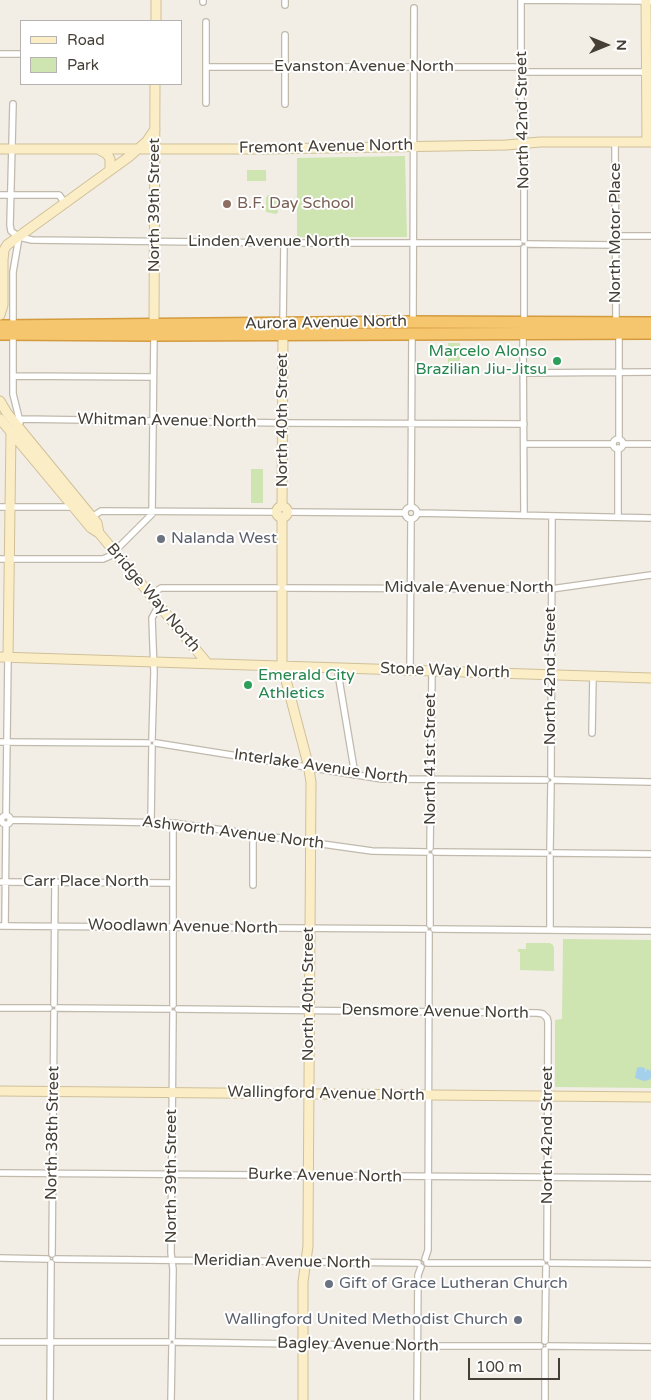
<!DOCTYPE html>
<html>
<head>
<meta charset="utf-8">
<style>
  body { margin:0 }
  #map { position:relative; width:651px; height:1400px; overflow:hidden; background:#f2eee6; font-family:"Varela Round",sans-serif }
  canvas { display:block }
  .legend { position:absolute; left:20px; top:20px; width:162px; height:65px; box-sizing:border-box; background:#fff; border:1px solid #b5b2af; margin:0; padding:6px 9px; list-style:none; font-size:15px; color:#453f36 }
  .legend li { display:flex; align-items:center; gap:10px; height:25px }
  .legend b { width:25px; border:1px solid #b5b2af }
  .north { position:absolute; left:581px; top:20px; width:50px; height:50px; -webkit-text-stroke:4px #fff; paint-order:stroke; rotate:90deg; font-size:14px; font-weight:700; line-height:20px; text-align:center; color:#453f36 }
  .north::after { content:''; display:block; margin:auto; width:18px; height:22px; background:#453f36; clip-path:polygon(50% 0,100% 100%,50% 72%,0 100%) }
  .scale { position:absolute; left:468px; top:1358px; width:92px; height:22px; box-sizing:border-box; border:2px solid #453f36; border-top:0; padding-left:6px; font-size:15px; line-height:18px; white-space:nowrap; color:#453f36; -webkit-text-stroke:4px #fff; paint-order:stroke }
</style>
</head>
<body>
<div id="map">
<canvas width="651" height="1400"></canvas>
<ul class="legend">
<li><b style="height:6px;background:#fbeec7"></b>Road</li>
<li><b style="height:14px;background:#cee4b1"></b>Park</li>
</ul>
<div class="north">N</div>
<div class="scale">100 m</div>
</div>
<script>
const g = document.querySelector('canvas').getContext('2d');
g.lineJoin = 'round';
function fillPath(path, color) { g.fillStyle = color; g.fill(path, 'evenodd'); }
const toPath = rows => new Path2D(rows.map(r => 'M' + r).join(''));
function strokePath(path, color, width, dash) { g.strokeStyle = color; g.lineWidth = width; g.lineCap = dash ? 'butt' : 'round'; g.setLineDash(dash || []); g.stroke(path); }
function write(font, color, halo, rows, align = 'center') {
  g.font = font + ' "Varela Round",sans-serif'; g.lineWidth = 4; g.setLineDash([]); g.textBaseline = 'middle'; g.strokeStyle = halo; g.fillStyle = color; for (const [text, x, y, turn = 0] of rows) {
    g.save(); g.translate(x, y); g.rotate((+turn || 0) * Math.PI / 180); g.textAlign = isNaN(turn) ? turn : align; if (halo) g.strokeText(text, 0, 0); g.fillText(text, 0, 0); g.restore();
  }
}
fillPath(toPath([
  [405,156,407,237,297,237,297,158],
  [247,170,266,170,266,181,247,181],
  [268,195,277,197,278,212,276,214,266,212,266,198],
  [448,343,460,343,460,374,448,374],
  [251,469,263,469,263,503,251,503],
  [563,939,651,940,651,1088,555,1087,555,1020,562,1019],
  [526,943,550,943,553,945,554,948,554,971,520,970,520,952,518,952,518,949,526,949]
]), '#cee4b1');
fillPath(toPath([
  [640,1067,645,1068,645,1073,647,1069,651,1071,651,1078,649,1080,644,1081,635,1078,637,1068]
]), '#a5d0ec');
const street = toPath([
  [285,0,285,5],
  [521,0,521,134,524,155,524,240],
  [521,0,651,1],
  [203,2,203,0],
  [0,54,21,54],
  [206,67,522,67],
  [522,72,651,72],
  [206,103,206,22],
  [13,104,10,225,11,231,19,237,32,240,284,243,519,243],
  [285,104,285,35],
  [615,142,616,323],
  [0,195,59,195,65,203],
  [615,236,651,236],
  [528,244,615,245],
  [524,248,524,323],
  [413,322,414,8],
  [283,323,284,243],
  [13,326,13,272,19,237],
  [619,333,619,439],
  [13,334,13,394,20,422],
  [523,334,524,515],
  [524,373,651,372],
  [13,376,153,377],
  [20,419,283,423,524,424],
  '613 444a5 5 0 1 1 10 0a5 5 0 1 1-10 0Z',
  [524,444,613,444],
  [623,444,651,444],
  '405 513a6 6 0 1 1 12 0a6 6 0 1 1-12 0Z',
  [0,507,74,507],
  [411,507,412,334],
  [287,512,405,513],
  [417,513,651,518],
  [92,517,101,511,276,512],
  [618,517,618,448],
  [0,559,103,559,110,556,152,514,154,335],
  [286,588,551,589,651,575],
  [150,595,161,588,278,588],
  [337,667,355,775],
  [410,670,411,519],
  [592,733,593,676],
  [152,739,154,672,152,618,159,605],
  [0,742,148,743],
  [156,743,382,779,546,780],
  [551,776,552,517],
  [554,780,651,782],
  [6,815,8,657],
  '1.5 820a4.5 4.5 0 1 1 9 0a4.5 4.5 0 1 1-9 0Z',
  [10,820,173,823,372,851,426,852],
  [151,821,152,747],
  [173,823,173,1005],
  [430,848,432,671],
  [550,849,551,784],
  [435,852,546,853],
  [554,853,651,854],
  [0,882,173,883],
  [253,885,253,834],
  [430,925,430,856],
  [0,926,425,929],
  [5,926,6,824],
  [434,929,651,931],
  [550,930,550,857],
  [54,1004,55,882],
  [0,1008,49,1008],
  [58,1008,169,1009],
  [178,1009,538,1013,543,1014,547,1018,548,1022,547,1259],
  [0,1173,651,1178],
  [52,1254,54,1012],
  [0,1258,47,1259],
  [56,1259,418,1263],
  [425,1259,428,1250,429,933],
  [427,1263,542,1263],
  [551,1263,651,1264],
  [172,1338,173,1269,171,1253,173,1013],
  [545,1341,546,1267],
  [0,1342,168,1342],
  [176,1342,417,1346,540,1346],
  [549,1346,651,1347],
  [50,1400,51,1263],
  [171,1400,172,1346],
  [417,1400,418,1275,421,1267],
  [545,1400,545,1350]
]);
const secondary = toPath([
  [646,0,647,142],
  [156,21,156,0],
  [0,149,265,149,506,145,540,142,651,142],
  [98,149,107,154,110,159,110,170],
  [0,315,3,305,3,260,4,250,7,245,130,156,147,141,155,129],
  [154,325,155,84],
  [0,401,7,413,97,523,99,533],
  [0,419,91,528,99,533,207,663],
  [282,506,283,333],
  '276.5 512a5.5 5.5 0 1 1 11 0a5.5 5.5 0 1 1-11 0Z',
  [282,517,282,583],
  [282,592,282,665,308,764,311,782,308,1230,308,1246,303,1282,303,1400],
  [0,657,651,678],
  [8,657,11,432],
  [0,1091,651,1097]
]);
const highway = toPath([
  [0,326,413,322,651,323],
  [0,334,154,335,651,333]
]);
strokePath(street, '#c0b9ac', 8);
strokePath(secondary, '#d0c098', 11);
strokePath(highway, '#d49a3e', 14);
strokePath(street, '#fff', 5.5);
strokePath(secondary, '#fbeec7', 9);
strokePath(highway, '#f6c66e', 11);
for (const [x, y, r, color] of [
  [227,204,5,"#8d6e63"],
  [557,361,5,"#2e9e5b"],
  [161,539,5,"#6b7280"],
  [248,685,5,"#2e9e5b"],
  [329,1284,5,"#6b7280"],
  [518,1320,5,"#6b7280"]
]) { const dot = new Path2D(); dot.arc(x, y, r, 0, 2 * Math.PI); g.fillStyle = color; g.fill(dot); strokePath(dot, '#fff', 2); }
write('16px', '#453f36', '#fff', [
  ["Evanston Avenue North",364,67],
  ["North 42nd Street",523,120,-91],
  ["Fremont Avenue North",326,147,-1],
  ["North 39th Street",155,205,-90],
  ["North Motor Place",616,233,-90],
  ["Linden Avenue North",269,242],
  ["Aurora Avenue North",326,323,-1],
  ["North 40th Street",283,420,-90],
  ["Whitman Avenue North",167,421,1],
  ["Midvale Avenue North",469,588],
  ["Bridge Way North",153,598,50],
  ["Stone Way North",445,671,2],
  ["North 42nd Street",551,676,-90],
  ["North 41st Street",431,759,-90],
  ["Interlake Avenue North",321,767,8],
  ["Ashworth Avenue North",233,833,7],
  ["Carr Place North",86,882],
  ["Woodlawn Avenue North",183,927,1],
  ["North 40th Street",309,994,-90],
  ["Densmore Avenue North",435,1012,1],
  ["Wallingford Avenue North",326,1094,1],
  ["North 38th Street",53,1133,-89],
  ["North 42nd Street",548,1135,-90],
  ["North 39th Street",172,1176,-90],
  ["Burke Avenue North",325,1176,1],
  ["Meridian Avenue North",282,1262,1],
  ["Bagley Avenue North",358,1345,1]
]);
write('16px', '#785e54', '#fff', [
  ["B.F. Day School",237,204]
], 'left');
write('16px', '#27864d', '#fff', [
  ["Marcelo Alonso",547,352],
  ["Brazilian Jiu-Jitsu",547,370],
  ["Emerald City",258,676,"left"],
  ["Athletics",258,694,"left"]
], 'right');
write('16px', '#5b616d', '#fff', [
  ["Nalanda West",171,539],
  ["Gift of Grace Lutheran Church",339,1284],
  ["Wallingford United Methodist Church",508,1320,"right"]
], 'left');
</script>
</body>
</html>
